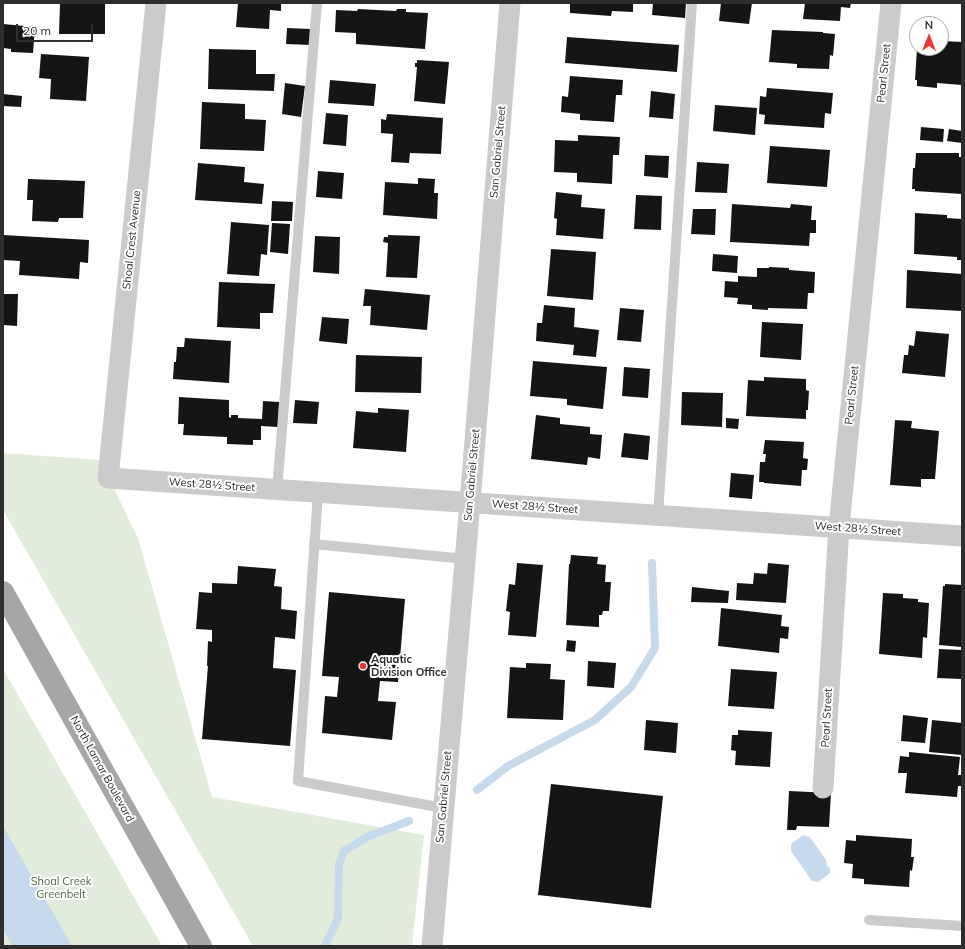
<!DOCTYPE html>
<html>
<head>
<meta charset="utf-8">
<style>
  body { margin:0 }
  #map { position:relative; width:965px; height:949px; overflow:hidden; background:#fff; font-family:Mulish,sans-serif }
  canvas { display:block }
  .frame { position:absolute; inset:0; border:4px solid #2e2e2e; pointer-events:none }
  .north { position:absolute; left:909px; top:16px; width:40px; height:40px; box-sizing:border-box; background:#fff; border:1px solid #ababab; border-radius:50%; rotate:0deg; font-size:11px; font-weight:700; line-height:16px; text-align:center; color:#2e2e2e }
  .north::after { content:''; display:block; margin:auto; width:14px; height:18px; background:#ea362c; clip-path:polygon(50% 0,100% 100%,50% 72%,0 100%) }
  .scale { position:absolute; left:16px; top:24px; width:77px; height:18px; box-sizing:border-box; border:2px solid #2e2e2e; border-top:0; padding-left:5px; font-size:12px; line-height:14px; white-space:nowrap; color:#2e2e2e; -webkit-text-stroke:3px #fff; paint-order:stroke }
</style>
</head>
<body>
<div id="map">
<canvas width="965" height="949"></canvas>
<div class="frame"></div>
<div class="north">N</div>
<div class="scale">20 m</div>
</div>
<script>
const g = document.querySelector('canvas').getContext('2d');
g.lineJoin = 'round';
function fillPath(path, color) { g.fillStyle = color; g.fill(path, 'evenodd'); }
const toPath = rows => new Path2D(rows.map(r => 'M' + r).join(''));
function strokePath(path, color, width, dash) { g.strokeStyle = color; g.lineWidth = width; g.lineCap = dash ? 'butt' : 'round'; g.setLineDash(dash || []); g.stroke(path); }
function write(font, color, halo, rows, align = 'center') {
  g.font = font + ' Mulish,sans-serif'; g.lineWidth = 4; g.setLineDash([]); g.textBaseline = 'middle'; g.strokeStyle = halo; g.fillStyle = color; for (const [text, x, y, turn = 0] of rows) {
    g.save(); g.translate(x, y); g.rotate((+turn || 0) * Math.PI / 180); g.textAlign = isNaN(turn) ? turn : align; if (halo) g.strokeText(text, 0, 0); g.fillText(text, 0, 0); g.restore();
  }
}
fillPath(toPath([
  [3,453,100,460,138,538,212,797,424,835,412,946,253,946,3,510],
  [3,669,162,946,3,946]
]), '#e2ecdb');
fillPath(toPath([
  [3,826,72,946,12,946,3,929],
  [803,835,810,837,826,860,827,866,830,868,830,873,818,882,812,881,791,851,791,844]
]), '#c7d9ec');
strokePath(toPath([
  [477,790,508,766,595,720,631,687,655,648,652,563],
  [325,946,338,918,339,864,344,851,367,837,409,821]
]), '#c7d9ec', 8);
fillPath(toPath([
  [60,3,105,3,105,34,59,34],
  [238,3,281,3,281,11,270,10,269,29,236,27],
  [570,3,633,3,633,12,612,11,611,16,570,13],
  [653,3,686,3,685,18,652,15],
  [721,3,752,3,749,24,719,21],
  [805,3,851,3,850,8,841,7,840,21,803,19],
  [358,9,396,11,397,9,406,9,406,12,428,13,425,49,356,44,356,33,335,32,336,10,357,11],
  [3,24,35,27,33,53,11,52,11,49,3,48],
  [287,28,311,29,311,45,286,44],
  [772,30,823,32,823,33,835,34,833,56,830,55,829,69,797,68,797,64,769,62],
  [567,37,679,45,677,72,565,63],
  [941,37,943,37,943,41,962,42,962,85,937,83,937,88,917,86,917,80,915,80,917,48,941,48],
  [209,49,256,50,256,74,275,74,274,91,208,89],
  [41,54,89,57,86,101,50,99,51,79,39,78],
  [417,60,449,62,445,104,414,101,417,67,415,67,415,63,417,63],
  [570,76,623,80,622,95,616,95,614,122,580,120,580,114,561,112,562,96,568,97],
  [330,80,376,84,374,106,328,103],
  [285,83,305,86,301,117,282,114],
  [767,88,833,93,831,114,825,113,824,128,764,124,765,115,759,114,760,96,766,97],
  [651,91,675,94,673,119,649,117],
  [3,94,22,96,21,107,3,106],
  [202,102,245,104,245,119,266,120,264,151,200,149],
  [715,105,757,108,755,135,713,131],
  [326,113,348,115,346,146,323,144],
  [387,114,443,118,441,154,410,153,409,163,391,162,393,134,381,133,381,119,386,120],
  [921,127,944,129,943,142,920,140],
  [949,129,962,131,962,143,947,141],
  [578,135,620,137,619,155,613,155,612,184,577,182,577,173,554,172,555,140,578,141],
  [770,146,830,150,827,187,767,183],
  [916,153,959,153,959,157,962,157,962,194,915,191,915,189,912,189,913,168,915,168],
  [645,155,669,156,668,178,644,176],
  [697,162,729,164,727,193,695,192],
  [198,163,245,167,244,182,264,184,262,204,195,200],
  [318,171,344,173,342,199,316,197],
  [418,178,435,179,434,193,438,193,437,219,383,215,385,182,418,184],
  [28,179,85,181,83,218,59,218,58,222,32,221,33,200,27,200],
  [556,192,582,195,581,207,605,209,603,239,556,235,557,219,554,218],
  [636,195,662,196,661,230,634,229],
  [272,201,293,202,292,221,271,221],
  [732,204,790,208,791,204,812,206,811,220,816,220,816,233,810,233,809,246,730,242],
  [693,209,716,209,715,235,691,234],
  [915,213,947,215,947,218,962,219,962,260,957,260,957,257,914,254],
  [231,222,269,225,267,255,261,254,259,276,227,274],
  [272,223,290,224,288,254,270,252],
  [3,235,89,240,88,263,80,262,79,279,19,275,20,261,3,260],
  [388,235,420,236,417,278,386,277,388,243,383,242,384,237,388,237],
  [315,236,340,237,339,274,313,272],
  [551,249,596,252,593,300,547,296],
  [713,254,738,256,737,273,712,271],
  [769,267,789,268,789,270,815,272,814,293,808,293,807,309,768,308,768,310,752,309,752,305,737,304,738,298,724,297,725,281,738,282,738,276,757,277,757,268,769,268],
  [907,270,962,274,962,311,906,308],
  [219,282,275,284,273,313,260,313,260,329,217,327],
  [365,289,430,295,427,330,370,325,371,306,363,306],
  [3,294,18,294,17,326,3,325],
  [544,305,575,308,574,327,599,330,596,357,573,355,574,345,536,341,537,323,542,323],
  [620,308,644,310,641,342,617,340],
  [322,317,349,319,347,344,319,341],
  [762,322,803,324,801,360,760,357],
  [916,331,949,334,945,377,902,373,904,355,908,355,909,345,914,346],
  [185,338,231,341,229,383,173,379,174,362,176,362,177,347,184,347],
  [356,355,422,357,421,393,355,392],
  [533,361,607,367,603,409,567,405,567,399,530,396],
  [624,367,650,369,648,398,622,396],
  [764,377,806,379,806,390,809,391,808,407,808,410,806,410,806,419,746,416,748,380,764,381],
  [682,392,723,393,722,427,681,425],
  [179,397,229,400,229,417,231,418,231,415,238,415,238,418,262,419,263,401,279,402,278,427,261,426,261,440,253,440,253,445,227,444,227,437,183,435,184,424,178,424],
  [295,400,319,402,317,424,293,423],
  [378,408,409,410,406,452,353,448,356,411,378,413],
  [536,415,560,418,560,424,590,427,590,434,602,435,600,459,588,457,587,465,531,459],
  [726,418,739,419,738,429,726,428],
  [895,420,912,421,911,428,939,431,935,479,921,479,921,487,890,485],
  [624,433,650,436,648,460,621,457],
  [765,440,804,442,803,458,808,459,807,470,802,470,801,486,764,483,764,482,759,482,760,462,765,462,766,454,763,454],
  [731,473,754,475,752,499,729,497],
  [571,555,598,557,597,564,606,565,605,582,611,582,609,611,603,611,602,615,599,615,599,627,566,625,569,564,570,564],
  [517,563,543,565,536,637,508,635,510,612,506,611,509,584,515,585],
  [768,563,789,565,786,603,736,600,737,583,753,584,754,573,767,574],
  [238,566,276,569,274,586,282,587,281,609,297,611,295,639,275,637,273,668,296,670,290,746,202,739,208,666,207,666,208,641,212,642,212,630,196,629,199,592,212,593,212,583,237,584],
  [945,584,962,585,962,647,939,645,943,586,945,586],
  [692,587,729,591,728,603,691,602],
  [329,592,405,599,398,682,380,681,378,701,396,702,392,740,322,733,325,696,337,697,339,677,322,676],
  [883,593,903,594,903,598,918,599,918,602,929,603,927,638,923,637,922,658,879,654],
  [721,608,782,615,781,626,789,627,788,639,780,638,779,653,718,646],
  [567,640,576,641,575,652,566,651],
  [939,649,962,650,962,679,937,678],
  [588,661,616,663,614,688,587,686],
  [526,663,551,664,550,679,565,680,563,720,507,718,510,667,526,668],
  [731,669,777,672,774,709,728,706],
  [903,715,928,718,925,743,901,741],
  [646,720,678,723,676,753,644,750],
  [932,720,962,723,962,755,929,752],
  [738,730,772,732,770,767,735,765,736,751,731,750,732,735,738,735],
  [909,752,960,757,958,775,962,775,962,786,958,786,957,797,905,793,907,773,898,773,900,756,909,757],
  [551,784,663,796,651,908,538,895],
  [789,791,831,793,829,827,797,826,796,830,787,830],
  [856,835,912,839,911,857,914,857,912,871,910,870,909,887,864,884,864,879,852,878,853,864,844,863,846,840,856,841]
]), '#151515');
strokePath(toPath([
  [277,490,317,3],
  [318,493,298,781,443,808],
  [658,515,692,3],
  [314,544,465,559],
  [869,920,962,926]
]), '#cbcbcb', 10);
strokePath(toPath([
  [156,3,108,478,962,536],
  [823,788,839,527,891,3],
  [432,946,470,503,510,3]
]), '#cbcbcb', 21);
strokePath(toPath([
  [3,592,201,946]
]), '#a6a6a6', 22);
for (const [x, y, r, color] of [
  [363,666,4,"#ea362c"]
]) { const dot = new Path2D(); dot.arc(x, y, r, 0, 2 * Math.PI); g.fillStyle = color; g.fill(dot); strokePath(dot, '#fff', 1.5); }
write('11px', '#2e2e2e', '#fff', [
  ["Pearl Street",884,73,-84],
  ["San Gabriel Street",498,152,-85],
  ["Shoal Crest Avenue",132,240,-84],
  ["Pearl Street",852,395,-84],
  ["San Gabriel Street",472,475,-85],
  ["West 28½ Street",212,485,4],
  ["West 28½ Street",535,507,4],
  ["West 28½ Street",858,529,4],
  ["Pearl Street",827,718,-87],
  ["North Lamar Boulevard",102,769,61],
  ["San Gabriel Street",444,797,-85]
]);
write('bold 11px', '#2e2e2e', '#fff', [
  ["Aquatic",371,660],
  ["Division Office",371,673]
], 'left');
write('11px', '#4b6b3a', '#fff', [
  ["Shoal Creek",61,882],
  ["Greenbelt",61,895]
]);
</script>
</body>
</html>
